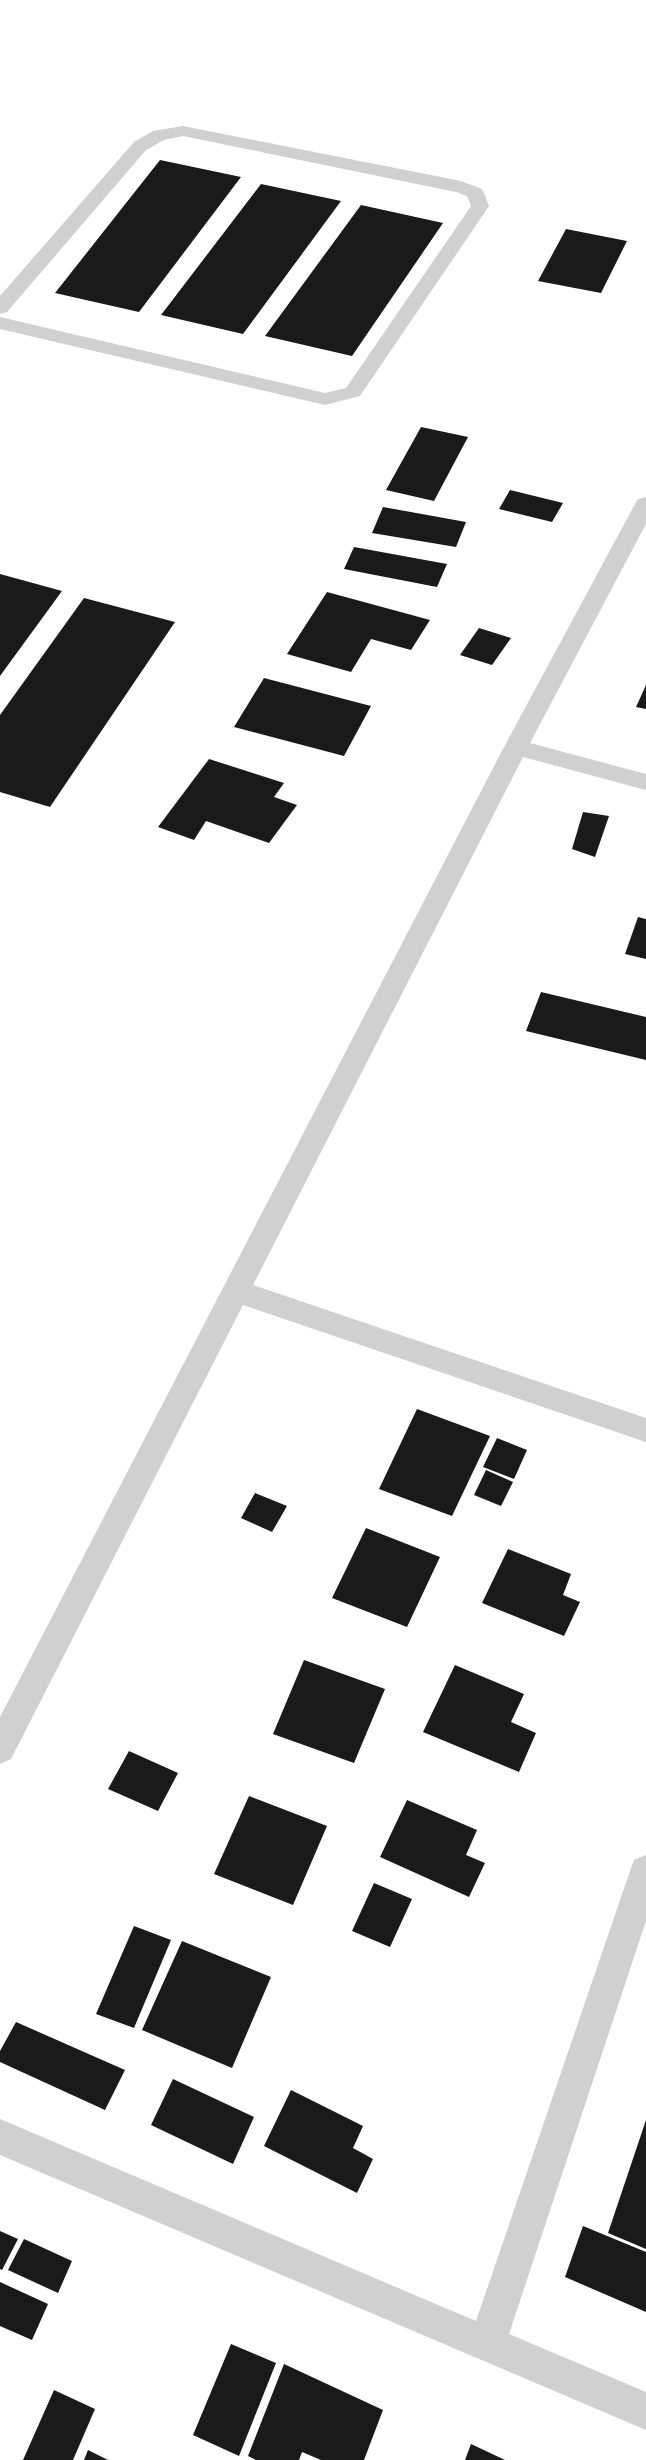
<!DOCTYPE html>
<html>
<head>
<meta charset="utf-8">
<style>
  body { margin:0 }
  canvas { display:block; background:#fff }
</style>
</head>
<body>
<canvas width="646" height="2460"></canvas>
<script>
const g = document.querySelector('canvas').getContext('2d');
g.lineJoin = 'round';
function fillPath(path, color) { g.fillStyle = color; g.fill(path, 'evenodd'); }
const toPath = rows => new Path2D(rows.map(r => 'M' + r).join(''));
fillPath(toPath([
  [160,160,241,177,139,312,55,293],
  [261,184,341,201,243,334,161,315],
  [361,205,443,223,352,356,265,336],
  [566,229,627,241,601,293,538,281],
  [421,427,468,437,434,501,386,490],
  [510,490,563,503,552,522,499,509],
  [383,507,466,522,456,547,372,533],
  [354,547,447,564,437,587,344,569],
  [0,574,62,591,0,676],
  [327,592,430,620,411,650,371,639,351,672,287,654],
  [84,598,175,622,50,807,0,792,0,715],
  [479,628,511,638,492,665,460,655],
  [264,678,371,706,344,756,234,727],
  [646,685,646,709,636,707],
  [209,759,284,783,274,797,297,805,269,843,206,821,194,840,158,827],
  [583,812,609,816,595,857,572,849],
  [638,917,646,919,646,959,625,954],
  [541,992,646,1017,646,1060,526,1031],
  [417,1409,490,1436,452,1516,379,1489],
  [497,1438,527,1450,514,1479,483,1467],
  [486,1470,513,1482,501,1506,474,1495],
  [255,1493,287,1506,272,1532,241,1518],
  [366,1528,440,1557,407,1627,332,1598],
  [508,1549,571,1574,563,1595,580,1602,564,1636,482,1603],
  [304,1660,385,1689,354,1763,273,1734],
  [455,1665,524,1694,511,1722,536,1733,519,1772,423,1732],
  [129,1751,178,1773,158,1811,108,1789],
  [249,1796,327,1826,293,1905,214,1874],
  [407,1800,477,1830,466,1855,485,1863,469,1897,380,1857],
  [374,1883,412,1899,390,1947,352,1931],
  [134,1926,171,1940,134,2028,96,2014],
  [182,1941,271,1977,232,2068,142,2030],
  [16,2022,125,2070,105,2110,0,2062,0,2051],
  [173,2079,254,2117,233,2164,151,2125],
  [291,2090,363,2126,353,2148,373,2159,357,2193,264,2146],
  [646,2120,646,2249,608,2233],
  [583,2226,646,2252,646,2312,565,2277],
  [0,2231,18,2239,2,2270,0,2269],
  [24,2239,72,2261,58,2293,8,2270],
  [0,2282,48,2304,32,2340,0,2326],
  [231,2344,276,2363,239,2456,193,2435],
  [284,2364,383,2410,364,2460,321,2460,302,2452,299,2460,256,2460,248,2456],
  [54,2390,95,2409,73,2460,23,2460],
  [471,2444,505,2460,465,2460],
  [88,2450,108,2460,84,2460]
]), '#1a1a1a');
fillPath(toPath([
  [183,126,461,181,482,189,484,193,489,206,360,396,325,405,0,329,0,317,325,393,346,388,471,206,467,196,456,192,183,136,164,140,146,150,7,312,0,314,0,296,134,142,153,131,183,126],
  [646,497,646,524,530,743,646,774,646,790,523,757,253,1285,646,1418,646,1442,243,1305,11,1759,0,1764,0,1717,504,747,635,504,638,499,646,497],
  [646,1855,646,1921,509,2334,646,2392,646,2430,0,2155,0,2119,476,2321,630,1871,634,1860,646,1855]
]), '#d0d0d0');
</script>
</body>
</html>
